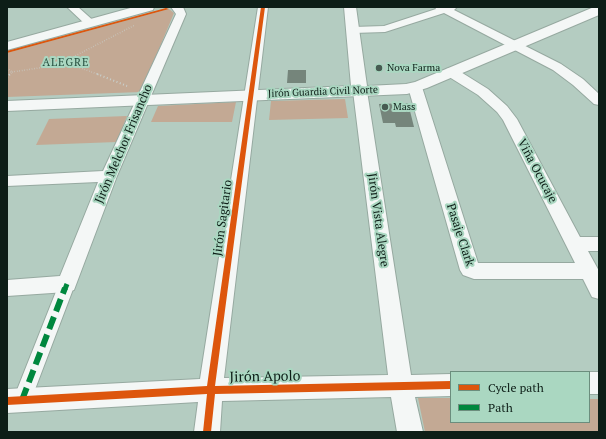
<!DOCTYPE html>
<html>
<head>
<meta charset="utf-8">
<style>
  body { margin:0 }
  #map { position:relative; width:606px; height:439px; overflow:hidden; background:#b4ccc1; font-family:"PT Serif",serif }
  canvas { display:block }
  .frame { position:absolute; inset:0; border:8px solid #0d1e17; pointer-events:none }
  .legend { position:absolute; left:450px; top:371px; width:140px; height:52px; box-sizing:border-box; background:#aad7c1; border:1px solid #6b8d7d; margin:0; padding:5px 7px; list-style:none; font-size:12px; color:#0d1e17 }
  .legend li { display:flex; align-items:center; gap:8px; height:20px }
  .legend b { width:20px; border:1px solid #6b8d7d }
</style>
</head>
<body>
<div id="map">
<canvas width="606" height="439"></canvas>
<div class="frame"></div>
<ul class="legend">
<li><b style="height:5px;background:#dd560d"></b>Cycle path</li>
<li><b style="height:5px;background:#00873e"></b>Path</li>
</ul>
</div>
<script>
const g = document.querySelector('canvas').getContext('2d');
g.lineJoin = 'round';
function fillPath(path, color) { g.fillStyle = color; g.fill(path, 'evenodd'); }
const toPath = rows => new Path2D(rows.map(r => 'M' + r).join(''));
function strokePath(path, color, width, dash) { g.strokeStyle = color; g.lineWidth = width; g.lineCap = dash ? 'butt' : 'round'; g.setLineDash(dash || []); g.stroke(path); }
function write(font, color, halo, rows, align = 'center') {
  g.font = font + ' "PT Serif",serif'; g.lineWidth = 4; g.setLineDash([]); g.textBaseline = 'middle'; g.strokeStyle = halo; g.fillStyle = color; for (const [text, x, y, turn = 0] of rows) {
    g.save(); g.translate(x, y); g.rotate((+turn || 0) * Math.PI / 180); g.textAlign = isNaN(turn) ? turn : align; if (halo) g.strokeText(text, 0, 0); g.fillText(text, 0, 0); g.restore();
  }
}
fillPath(toPath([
  [169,9,174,13,141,92,7,97,7,53],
  [345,99,348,118,269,120,271,101],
  [236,102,232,122,151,122,158,106],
  [127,116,117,142,36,145,49,119],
  [418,398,451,398,451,422,589,422,589,399,599,399,599,432,425,432]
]), '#c3a994');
fillPath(toPath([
  [288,70,306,70,306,83,287,83],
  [408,103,414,127,396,127,395,123,383,123,379,104]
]), '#75857b');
const pedestrian = toPath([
  [67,278,73,280,75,284,31,400,29,406,22,409,15,406,13,400,59,284,61,280,67,278]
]);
const minor = toPath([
  [67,7,78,7,96,23,90,26,86,25,67,7],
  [171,7,183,7,186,14,117,176,74,290,67,292,7,296,7,280,60,276,98,182,7,186,7,176,103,171,176,14,171,7],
  [258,7,268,7,224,378,388,375,353,91,355,88,360,87,365,88,367,91,411,375,451,374,451,396,415,397,423,432,397,432,391,397,222,401,220,432,194,432,198,402,7,413,7,389,200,379,258,7],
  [435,7,457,7,454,10,561,64,583,79,599,94,599,105,594,104,573,85,553,70,444,13,385,32,353,33,349,32,347,30,349,28,353,27,384,26,436,9,435,7],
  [451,68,456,69,488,89,507,106,517,119,580,237,599,237,599,251,588,251,599,271,599,299,592,297,583,279,474,279,463,275,460,270,408,87,410,84,420,84,422,87,478,263,575,263,503,120,497,112,478,95,446,75,445,72,446,69,451,68],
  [589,372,599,372,599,394,589,394,589,372]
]);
const secondary = toPath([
  [134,7,154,7,153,10,7,50,7,42,134,7],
  [344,7,356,7,367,86,406,84,415,82,594,7,599,7,599,15,427,88,407,94,7,111,7,101,351,86,344,7]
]);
strokePath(pedestrian, '#96a9a0', 2);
strokePath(minor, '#96a9a0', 2);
strokePath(secondary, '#96a9a0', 2);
strokePath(toPath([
  [71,58,135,25],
  [75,66,100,75],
  [7,68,12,72,9,75],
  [12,72,52,66]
]), '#c9d0cd', 1.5, [0.5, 2]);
strokePath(toPath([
  [97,74,127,86],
  [7,78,10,74]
]), '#c9d0cd', 2, [1, 2.5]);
fillPath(pedestrian, '#f4f7f6');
fillPath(minor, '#f4f7f6');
fillPath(secondary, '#f4f7f6');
strokePath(toPath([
  [65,289,67,284]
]), '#00873e', 5, [10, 5]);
strokePath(toPath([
  [22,400,65,288]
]), '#00873e', 6, [13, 6]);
fillPath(toPath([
  [261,7,265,7,215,386,451,381,451,389,215,394,211,432,203,432,207,394,7,405,7,397,207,386,261,7],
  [166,8,169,9,7,53,7,51,166,8]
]), '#dd560d');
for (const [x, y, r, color] of [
  [379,68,4,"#475b52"],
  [385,107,4,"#475b52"]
]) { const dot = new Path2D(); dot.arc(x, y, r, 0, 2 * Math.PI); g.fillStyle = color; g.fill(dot); strokePath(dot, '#aad7c1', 1.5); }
write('10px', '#0d1e17', '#aad7c1', [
  ["Nova Farma",387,68],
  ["Mass",393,107]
], 'left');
write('10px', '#0d1e17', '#aad7c1', [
  ["Jirón Guardia Civil Norte",323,92,-2]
]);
g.letterSpacing = '1px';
write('11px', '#244d3c', '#aad7c1', [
  ["ALEGRE",66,63]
]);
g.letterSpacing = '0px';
write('12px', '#0d1e17', '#aad7c1', [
  ["Jirón Melchor Frisancho",124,144,-67],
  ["Viña Ocucaje",537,171,62],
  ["Jirón Sagitario",223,218,-82],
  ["Jirón Vista Alegre",378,220,82],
  ["Pasaje Clark",460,235,72]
]);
write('14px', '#0d1e17', '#aad7c1', [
  ["Jirón Apolo",265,377,-1]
]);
</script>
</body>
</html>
